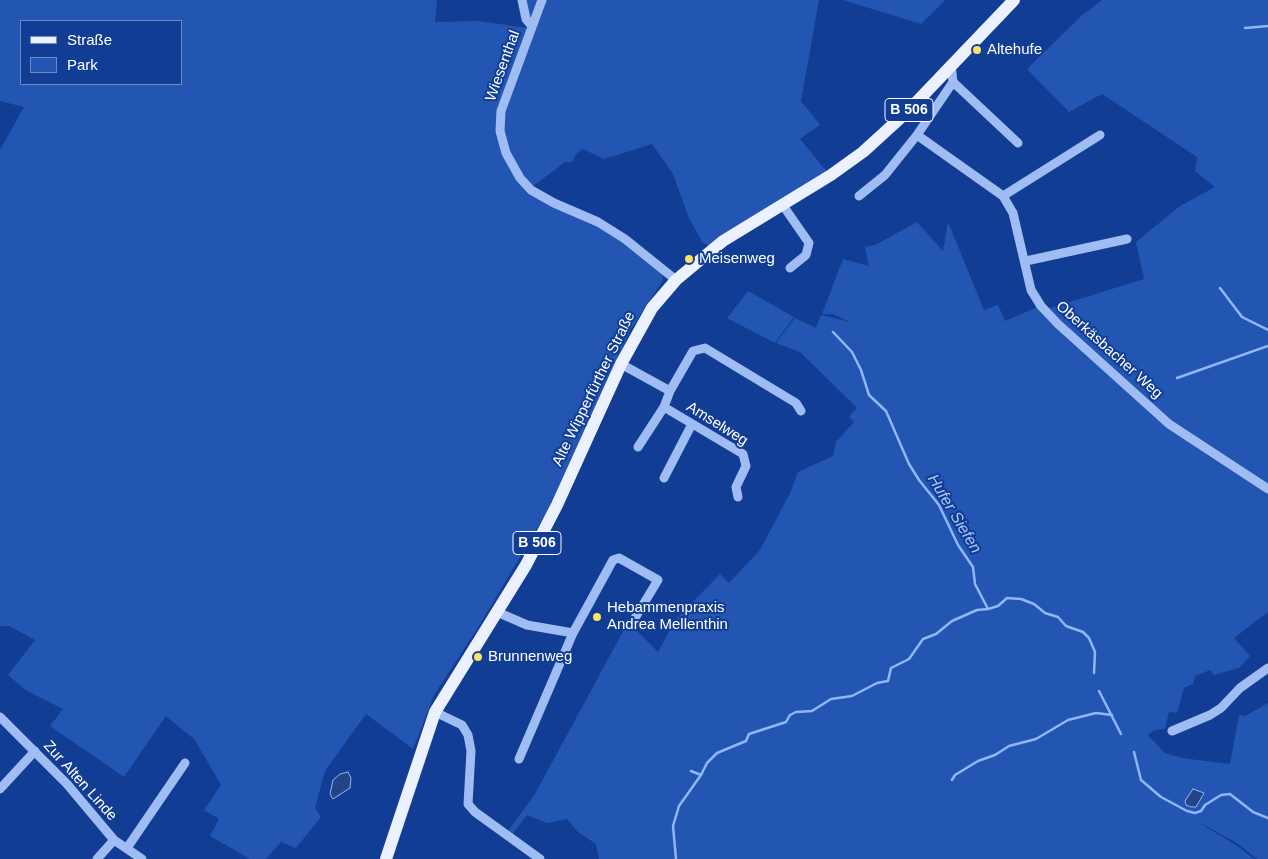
<!DOCTYPE html>
<html>
<head>
<meta charset="utf-8">
<style>
  body { margin:0 }
  #map { position:relative; width:1268px; height:859px; overflow:hidden; background:#113d94; font-family:Helvetica,sans-serif }
  canvas { display:block }
  .legend { position:absolute; left:20px; top:20px; width:162px; height:65px; box-sizing:border-box; background:#113d94; border:1px solid #708bbf; margin:0; padding:6px 9px; list-style:none; font-size:15px; color:#fff }
  .legend li { display:flex; align-items:center; gap:10px; height:25px }
  .legend b { width:25px; border:1px solid #708bbf }
</style>
</head>
<body>
<div id="map">
<canvas width="1268" height="859"></canvas>
<ul class="legend">
<li><b style="height:6px;background:#ebf1ff"></b>Straße</li>
<li><b style="height:14px;background:#2355b3"></b>Park</li>
</ul>
</div>
<script>
const g = document.querySelector('canvas').getContext('2d');
g.lineJoin = 'round';
function fillPath(path, color) { g.fillStyle = color; g.fill(path, 'evenodd'); }
const toPath = rows => new Path2D(rows.map(r => 'M' + r).join(''));
function strokePath(path, color, width, dash) { g.strokeStyle = color; g.lineWidth = width; g.lineCap = dash ? 'butt' : 'round'; g.setLineDash(dash || []); g.stroke(path); }
function write(font, color, halo, rows, align = 'center') {
  g.font = font + ' Helvetica,sans-serif'; g.lineWidth = 4; g.setLineDash([]); g.textBaseline = 'middle'; g.strokeStyle = halo; g.fillStyle = color; for (const [text, x, y, turn = 0] of rows) {
    g.save(); g.translate(x, y); g.rotate((+turn || 0) * Math.PI / 180); g.textAlign = isNaN(turn) ? turn : align; if (halo) g.strokeText(text, 0, 0); g.fillText(text, 0, 0); g.restore();
  }
}
fillPath(toPath([
  [0,0,437,0,435,22,478,21,528,28,498,111,503,156,517,181,530,194,596,225,623,241,662,273,663,280,631,329,548,510,479,626,434,695,413,749,366,714,325,771,315,808,321,817,296,848,281,842,266,859,250,859,210,836,219,819,204,810,221,785,195,740,166,716,124,777,50,726,63,709,27,691,8,675,35,640,9,626,0,626,0,150,24,107,0,101],
  [21,21,181,21,181,84,21,84],
  [523,0,819,0,801,101,820,125,800,139,827,172,709,246,703,243,689,218,673,174,652,144,604,159,583,149,576,154,572,162,565,162,532,187,522,176,509,154,503,131,504,113,533,26],
  [843,0,945,0,921,24],
  [1102,0,1268,0,1268,612,1234,638,1250,656,1239,668,1214,675,1210,670,1195,676,1193,684,1184,688,1177,713,1169,712,1165,729,1154,730,1148,735,1165,753,1182,758,1230,764,1239,715,1245,716,1268,703,1268,859,1257,859,1237,843,1193,819,1236,845,1254,859,599,859,596,844,578,832,567,819,547,823,527,815,510,837,506,834,535,794,628,622,658,652,675,620,720,574,729,583,760,550,791,491,798,472,833,456,836,442,854,422,849,416,857,408,800,352,776,343,795,318,816,328,821,315,850,322,833,314,822,314,843,259,869,266,865,247,875,245,917,222,943,251,948,222,984,310,998,305,1005,321,1040,306,1044,310,1144,279,1136,242,1180,206,1215,187,1195,171,1197,157,1102,94,1069,112,1027,69,1081,16],
  [748,291,794,317,775,343,727,318]
]), '#2355b3');
const water = toPath([
  [348,772,351,778,350,788,333,799,330,794,333,780,340,774,348,772],
  [1193,789,1204,793,1196,807,1191,807,1186,805,1185,801,1193,789]
]);
fillPath(water, '#254486');
strokePath(water, '#91b6f6', 1);
strokePath(toPath([
  [1245,28,1268,26],
  [1220,288,1242,317,1268,330],
  [833,332,852,352,861,370,869,395,886,411,909,464,919,480,939,505,958,545,973,567,975,584,988,609,998,606,1007,598,1021,599,1034,604,1045,613,1058,617,1066,626,1083,632,1089,638,1095,652,1094,673],
  [1177,378,1268,346],
  [1099,691,1121,734],
  [1134,752,1141,780,1161,797,1187,811,1195,813,1201,811,1205,805,1221,795,1230,794,1253,812,1268,818],
  [691,771,701,775],
  [952,780,955,775,978,761,995,755,1009,746,1036,739,1068,720,1096,713,1112,715],
  [676,859,673,826,679,806,701,775,707,763,717,753,746,741,749,734,786,722,790,715,796,712,812,711,831,699,852,696,877,683,888,681,891,668,909,659,923,639,936,634,952,621,977,610,988,609]
]), '#91b6f6', 2.5);
strokePath(toPath([
  [522,0,526,19,532,26],
  [542,0,501,111,500,131,506,153,520,178,531,190,554,203,598,222,625,239,676,280],
  [953,82,1018,143],
  [917,135,1003,196,1013,213,1031,290,1041,306,1058,324,1169,424,1268,489],
  [859,196,885,175,917,135,953,82,951,64],
  [1003,196,1100,135],
  [782,204,809,243,806,255,790,268],
  [1026,261,1127,239],
  [621,364,670,391,693,351,705,348,796,403,801,411],
  [664,407,743,454,746,466,736,487,738,497],
  [638,447,664,407,670,391],
  [664,478,692,424],
  [497,612,527,625,573,633,613,560,619,558,658,580,635,618],
  [435,712,462,725,468,735,471,751,468,804,475,812,540,859],
  [0,717,67,784,114,840,142,859],
  [1172,731,1210,715,1221,708,1240,688,1268,668],
  [519,759,573,633],
  [0,789,35,751],
  [127,848,185,763],
  [97,859,114,840]
]), '#9fbcf3', 9);
strokePath(toPath([
  [386,859,435,712,526,565,557,505,621,364,652,308,676,280,723,241,831,175,863,152,908,111,1014,0]
]), '#ebf1ff', 12);
for (const [x, y, r, color] of [
  [977,50,5,"#ffe261"],
  [689,259,5,"#ffe261"],
  [597,617,5,"#ffe261"],
  [478,657,5,"#ffe261"]
]) { const dot = new Path2D(); dot.arc(x, y, r, 0, 2 * Math.PI); g.fillStyle = color; g.fill(dot); strokePath(dot, '#113d94', 2); }
for (const [x, y, w] of [
  [909,110,48],
  [537,543,48]
]) { const box = new Path2D(); box.roundRect(x - w / 2, y - 11.5, w, 23, 4); g.fillStyle = '#113d94'; g.fill(box); strokePath(box, '#fff', 1); }
write('bold 14px', '#fff', null, [
  ["B 506",909,110],
  ["B 506",537,543]
]);
write('15px', '#fff', '#113d94', [
  ["Altehufe",987,50],
  ["Meisenweg",699,259],
  ["Hebammenpraxis",607,608],
  ["Andrea Mellenthin",607,625],
  ["Brunnenweg",488,657]
], 'left');
write('15px', '#fff', '#113d94', [
  ["Wiesenthal",503,66,-70],
  ["Oberkäsbacher Weg",1109,350,42],
  ["Alte Wipperfürther Straße",594,389,-64],
  ["Amselweg",717,424,32],
  ["Zur Alten Linde",80,781,48]
]);
write('italic 16px', '#abc7fa', '#113d94', [
  ["Hufer Siefen",954,514,59]
]);
</script>
</body>
</html>
